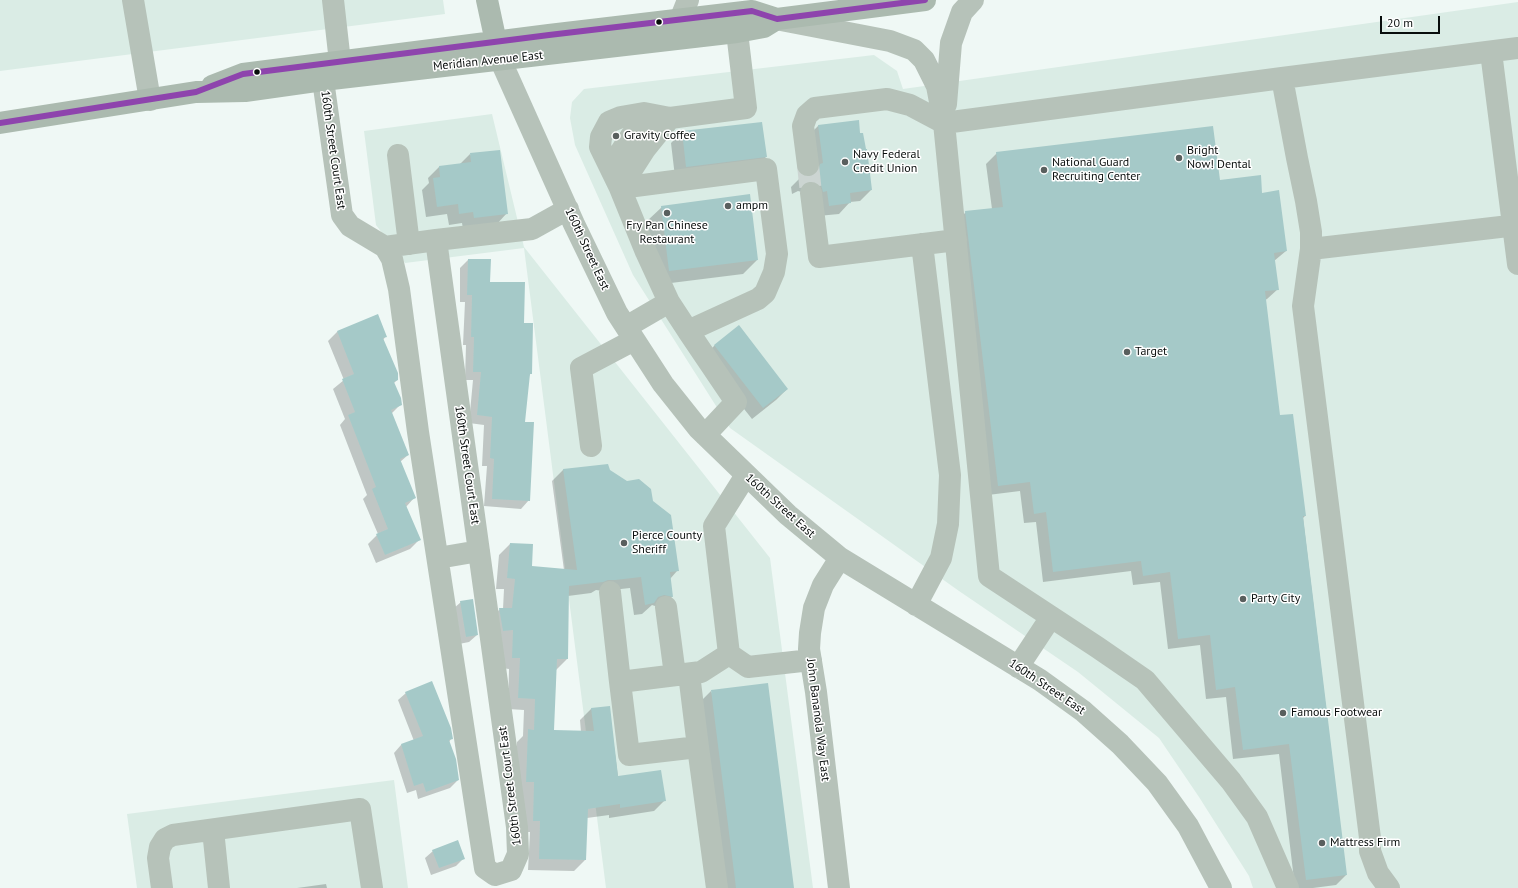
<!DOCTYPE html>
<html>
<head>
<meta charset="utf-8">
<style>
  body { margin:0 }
  #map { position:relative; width:1518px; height:888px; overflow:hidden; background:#eff8f5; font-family:"PT Sans",sans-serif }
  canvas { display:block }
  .scale { position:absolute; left:1380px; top:16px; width:60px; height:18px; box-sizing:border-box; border:2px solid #080d0c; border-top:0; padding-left:5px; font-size:12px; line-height:14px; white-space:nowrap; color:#080d0c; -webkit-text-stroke:3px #fff; paint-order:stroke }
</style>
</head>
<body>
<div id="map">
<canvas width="1518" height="888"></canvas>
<div class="scale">20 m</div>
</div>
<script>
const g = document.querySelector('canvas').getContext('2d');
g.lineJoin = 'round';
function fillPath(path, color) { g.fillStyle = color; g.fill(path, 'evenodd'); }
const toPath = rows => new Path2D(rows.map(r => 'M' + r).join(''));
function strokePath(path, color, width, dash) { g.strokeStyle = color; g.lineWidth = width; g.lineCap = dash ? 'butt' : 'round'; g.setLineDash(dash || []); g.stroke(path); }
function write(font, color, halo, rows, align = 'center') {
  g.font = font + ' "PT Sans",sans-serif'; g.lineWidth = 3; g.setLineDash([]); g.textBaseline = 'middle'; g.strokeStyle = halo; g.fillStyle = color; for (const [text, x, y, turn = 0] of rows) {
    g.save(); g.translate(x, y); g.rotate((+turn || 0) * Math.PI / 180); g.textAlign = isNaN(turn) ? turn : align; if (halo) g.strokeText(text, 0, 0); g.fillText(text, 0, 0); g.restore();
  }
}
fillPath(toPath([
  [0,0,443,0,445,14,0,71],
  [1518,2,1518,888,1253,888,1249,876,1199,797,1159,738,1078,672,959,591,730,428,633,275,575,145,570,118,572,102,584,89,874,55,897,71,903,89],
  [492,114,524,247,770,558,813,888,606,888,524,248,405,263,376,225,364,131],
  [394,780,408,888,137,888,127,814]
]), '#daece5');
fillPath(toPath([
  [818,126,860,134,871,190,860,201,850,202,839,214,818,216,805,193,798,191,792,194,791,187,802,176,809,178,812,173,807,137],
  [682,132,766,157,755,168,675,177,671,143],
  [997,153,1219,181,1261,194,1286,251,1274,261,1278,289,1267,299,1265,300,1279,416,1305,516,1303,518,1346,875,1336,885,1313,888,1295,888,1279,754,1233,759,1226,697,1206,699,1200,645,1168,649,1160,582,1133,585,1131,571,1043,582,1036,522,1024,523,1020,491,988,495,956,222,966,212,992,209,986,164],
  [470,154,507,213,496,225,463,229,462,223,449,225,447,214,426,217,422,190,429,183,428,178,439,167,460,164],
  [662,207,757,260,743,274,655,285,647,221],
  [468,260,489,283,523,324,531,373,529,376,524,423,529,500,521,509,484,506,487,466,482,466,484,425,469,423,473,380,465,380,466,345,463,345,465,302,460,302,460,268],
  [377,315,386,336,383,340,397,380,393,384,401,404,391,414,408,455,400,462,414,498,406,507,419,540,410,549,376,563,368,544,378,534,363,499,367,495,340,425,345,419,333,389,344,380,328,341,337,332],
  [715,345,787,389,776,400,752,419,703,357],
  [563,470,609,471,652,502,677,571,670,579,672,597,661,608,652,605,642,614,634,615,630,588,603,591,596,590,591,593,568,596,567,659,556,670,553,731,581,732,580,720,591,709,609,707,618,777,665,800,654,811,609,818,609,815,587,818,585,860,574,871,528,870,530,832,523,832,515,793,517,742,523,736,524,710,508,709,509,669,502,668,489,620,500,609,503,609,504,589,496,589,499,555,510,544,531,567,564,570,552,481],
  [461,602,477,635,469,642,459,644,453,609],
  [711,691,793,888,720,888,696,706],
  [406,693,451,739,449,742,458,780,450,788,418,799,416,790,407,793,394,753,401,745,414,741,398,700],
  [433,851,464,858,456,866,431,875,425,858],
  [326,884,327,888,297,888]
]), '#0003');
fillPath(toPath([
  [859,120,860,133,863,133,866,149,867,149,872,190,850,193,851,203,829,206,827,191,823,192,821,185,816,182,810,181,803,184,801,175,809,177,815,175,819,170,820,164,823,163,818,125],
  [762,122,767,157,686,167,682,131],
  [1213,126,1220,180,1261,175,1262,193,1279,190,1287,251,1274,253,1279,290,1265,291,1280,415,1293,414,1306,516,1303,516,1347,875,1306,880,1289,744,1243,750,1235,687,1216,690,1210,635,1178,639,1170,572,1143,576,1141,561,1053,572,1046,512,1034,514,1030,482,998,486,965,211,1003,207,996,152],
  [500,150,508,214,474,218,473,212,459,214,458,204,437,207,433,178,440,177,439,166,471,162,470,153],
  [750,194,758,260,669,271,661,206],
  [468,259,491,259,490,282,525,282,524,323,533,323,532,374,530,374,525,422,534,422,530,501,492,499,494,459,490,458,492,417,477,415,481,372,473,372,474,337,471,337,472,295,467,295],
  [378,314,387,337,383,338,398,373,398,380,394,382,401,398,402,405,391,410,409,455,400,459,416,498,405,503,421,540,385,555,376,534,388,529,372,489,376,487,348,415,355,412,342,379,354,374,337,331],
  [739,325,788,389,763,408,714,345],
  [608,464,610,470,627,481,639,479,651,489,653,501,671,515,679,571,670,572,673,597,664,595,658,597,654,603,645,605,641,577,615,580,608,580,603,582,569,586,568,659,557,659,554,730,594,731,591,708,610,706,618,776,661,770,666,801,620,808,620,804,588,809,586,860,539,859,540,821,533,821,534,782,526,782,528,729,534,730,535,699,518,698,520,658,512,658,513,630,503,631,499,608,512,608,515,579,507,578,510,543,533,544,532,566,577,570,563,469],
  [473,599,478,635,466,637,460,601],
  [432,681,451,728,453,739,449,740,456,759,459,780,426,792,423,783,414,786,401,744,423,736,405,692],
  [768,683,794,888,736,888,711,690],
  [458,840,465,859,439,868,432,850]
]), '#a5c9c8');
strokePath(toPath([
  [808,165,811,193]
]), '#ccd5d2', 22, [22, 11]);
strokePath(toPath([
  [133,0,150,100],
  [333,0,340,62],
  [680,20,688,0],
  [781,20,890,41,914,50,924,60,937,86,944,123,989,576,1097,647,1145,680,1231,781,1257,817,1288,888],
  [1491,52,1518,264],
  [500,59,574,224,617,313,663,384,698,428,788,515,840,558,1040,680,1083,711,1120,744,1157,783,1188,826,1221,888],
  [1282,78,1518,48],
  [323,80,342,215,350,226,385,247,392,259,399,289,418,432,485,868,495,875,511,870,518,854,517,827,436,240,385,247],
  [946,104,951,43,962,12,973,0],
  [398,155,409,244],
  [808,165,803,126,807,115,815,108,887,99,910,105,944,123,1282,78,1297,158,1306,201,1311,232,1311,249,1303,306,1370,838,1370,851,1378,873,1389,888],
  [619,183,616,167,620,153,631,136,638,130,667,119],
  [620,188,766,169,777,254,774,272,765,293,758,299,688,331,669,302,646,252,620,188,645,149,670,118,746,108,737,32],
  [620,188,600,147,601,137,609,122,621,117,644,113,670,118],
  [811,193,819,257,956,240],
  [436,240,532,229,568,209],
  [1311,249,1518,225],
  [626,327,669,302],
  [688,331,736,402,705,435],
  [591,446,581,368,634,340],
  [746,475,714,526,729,654,748,667,811,660],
  [438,558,479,551],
  [610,592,620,682],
  [916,605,941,558,948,524,950,475,922,244],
  [666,607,675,675],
  [1018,667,1051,617],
  [689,674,698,747,629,755,620,682,701,672,729,654],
  [698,747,717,888],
  [213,830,219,888],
  [162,888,158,858,160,847,165,839,173,835,360,809,372,888],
  [839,888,816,692,809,649,810,633,814,608,823,585,840,558]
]), '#b6c2b9', 22);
strokePath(toPath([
  [487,0,499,56],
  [212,86,243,74,549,35,752,11,777,19],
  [0,123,196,92,245,91,323,80,737,32,764,27,777,19,925,0]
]), '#abbaaf', 22);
strokePath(toPath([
  [0,123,196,92,243,74,549,35,752,11,777,19,925,0]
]), '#8e44ad', 6);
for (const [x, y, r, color] of [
  [659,22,3.5,"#080d0c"],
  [257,72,3.5,"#080d0c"],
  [616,136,4,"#595f5e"],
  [1179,158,4,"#595f5e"],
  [845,162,4,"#595f5e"],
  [1044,170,4,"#595f5e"],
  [728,206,4,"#595f5e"],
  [667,213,4,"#595f5e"],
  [1127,352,4,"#595f5e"],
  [624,543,4,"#595f5e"],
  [1243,599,4,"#595f5e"],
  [1283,713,4,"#595f5e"],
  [1322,843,4,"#595f5e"]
]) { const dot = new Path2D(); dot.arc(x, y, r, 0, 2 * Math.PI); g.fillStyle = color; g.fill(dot); strokePath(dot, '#fff', 1.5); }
write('12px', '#080d0c', '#fff', [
  ["Meridian Avenue East",488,61,-6],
  ["160th Street Court East",333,150,82],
  ["160th Street East",587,249,65],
  ["160th Street Court East",467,465,82],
  ["160th Street East",780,506,42],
  ["160th Street East",1047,687,34],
  ["John Bananola Way East",818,720,83],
  ["160th Street Court East",510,786,-97]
]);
write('12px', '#080d0c', '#fff', [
  ["Gravity Coffee",624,136],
  ["Bright",1187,151],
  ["Now! Dental",1187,165],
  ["Navy Federal",853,155],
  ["Credit Union",853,169],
  ["National Guard",1052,163],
  ["Recruiting Center",1052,177],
  ["ampm",736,206],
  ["Fry Pan Chinese",667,226,"center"],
  ["Restaurant",667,240,"center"],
  ["Target",1135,352],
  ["Pierce County",632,536],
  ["Sheriff",632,550],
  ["Party City",1251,599],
  ["Famous Footwear",1291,713],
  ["Mattress Firm",1330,843]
], 'left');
</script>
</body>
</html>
